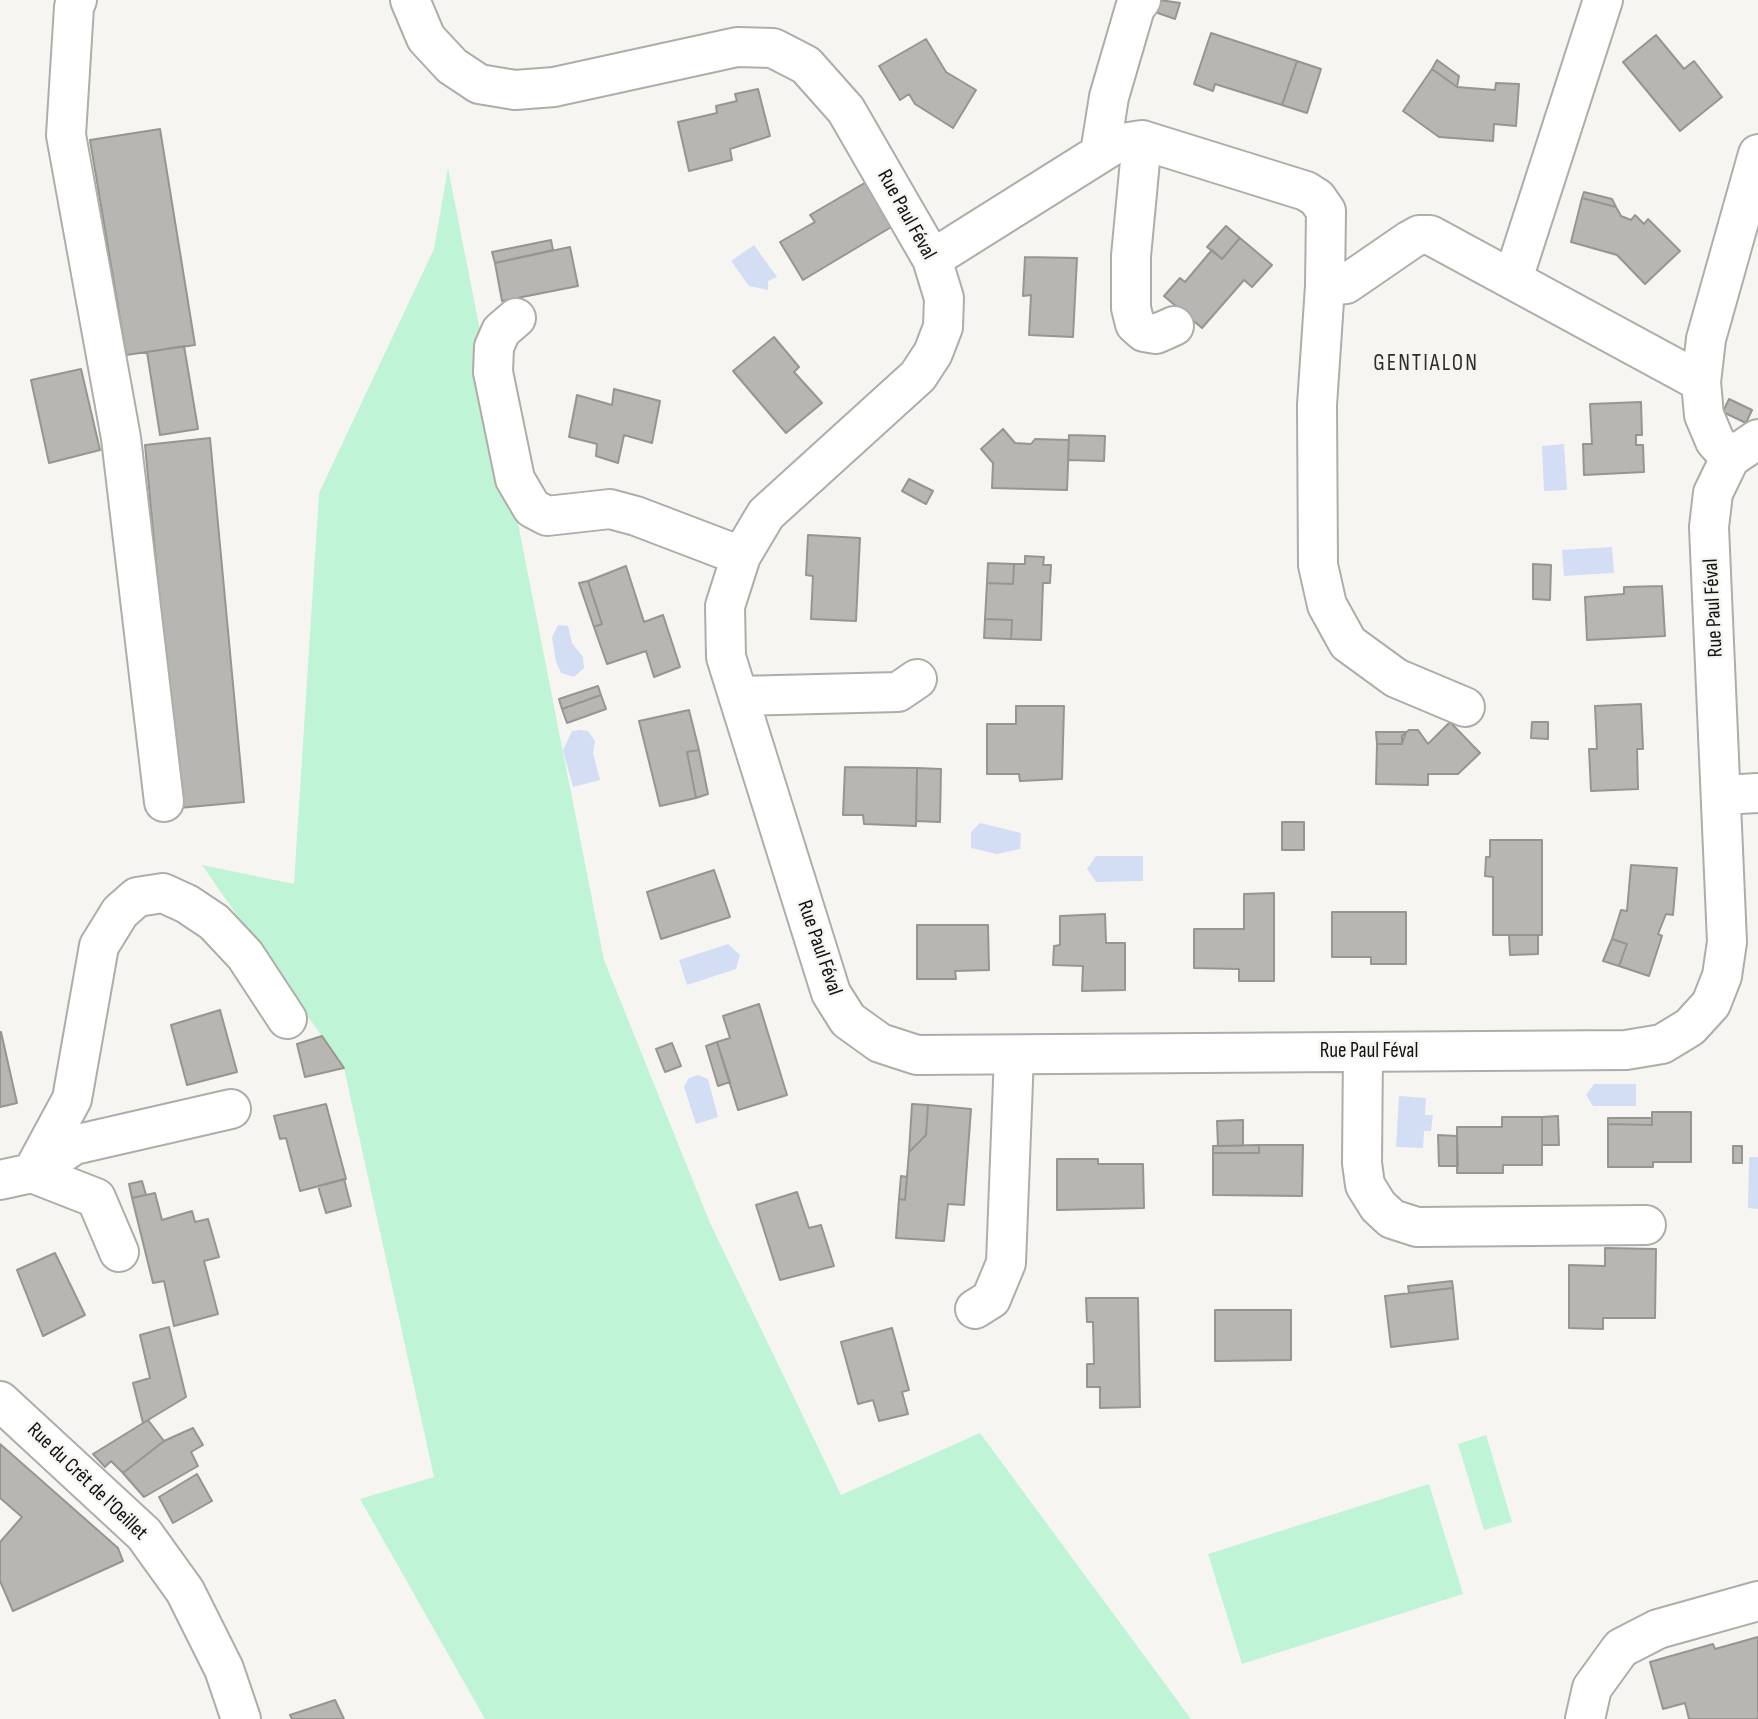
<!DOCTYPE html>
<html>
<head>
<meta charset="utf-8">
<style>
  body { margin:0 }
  canvas { display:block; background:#f6f5f1 }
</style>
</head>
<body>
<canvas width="1758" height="1719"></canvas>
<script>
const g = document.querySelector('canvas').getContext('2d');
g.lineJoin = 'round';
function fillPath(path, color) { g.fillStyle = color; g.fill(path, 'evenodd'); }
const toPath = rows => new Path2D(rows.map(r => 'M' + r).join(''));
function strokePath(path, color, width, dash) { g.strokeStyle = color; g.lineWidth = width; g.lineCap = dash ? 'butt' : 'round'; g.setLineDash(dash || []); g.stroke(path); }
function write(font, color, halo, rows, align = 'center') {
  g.font = font + ' "Sofia Sans Condensed",sans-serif'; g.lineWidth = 5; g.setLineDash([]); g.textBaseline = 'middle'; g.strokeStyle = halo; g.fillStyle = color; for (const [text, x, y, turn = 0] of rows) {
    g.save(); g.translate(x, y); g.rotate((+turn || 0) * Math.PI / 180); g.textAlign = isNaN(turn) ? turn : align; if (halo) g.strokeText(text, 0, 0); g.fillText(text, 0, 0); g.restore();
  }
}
fillPath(toPath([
  [448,168,604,960,710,1223,841,1495,980,1433,1191,1719,485,1719,360,1499,434,1477,344,1068,202,865,294,884,319,493,434,249],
  [1486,1435,1512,1522,1484,1530,1458,1444],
  [1429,1484,1463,1594,1242,1664,1208,1554]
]), '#c0f4d7');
fillPath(toPath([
  [754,245,777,277,768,281,768,290,749,286,731,261],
  [1564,444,1567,490,1544,491,1542,446],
  [1612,547,1614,573,1564,576,1562,550],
  [558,625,568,626,572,643,583,657,584,668,574,677,561,673,556,662,552,637],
  [581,730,588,731,595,741,593,753,600,780,573,787,563,750,572,731],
  [980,823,1021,833,1020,849,997,854,971,848,971,832],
  [1096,856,1143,856,1143,881,1096,882,1087,869],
  [728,944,740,955,736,969,687,985,679,960],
  [698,1075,708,1079,718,1117,696,1124,684,1087,689,1078],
  [1594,1084,1636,1084,1636,1106,1593,1106,1586,1095],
  [1399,1096,1426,1098,1425,1115,1433,1115,1431,1131,1424,1131,1423,1148,1396,1147],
  [1749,1157,1758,1157,1758,1209,1748,1208]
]), '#d3def4');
const building = toPath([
  [1160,0,1180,3,1175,19,1155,12,1160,0],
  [1211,33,1297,61,1282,105,1215,84,1213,91,1194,84,1211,33],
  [1656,35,1684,69,1694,61,1722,97,1680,131,1623,62,1656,35],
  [926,39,946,72,976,90,953,128,915,104,909,94,900,100,879,66,926,39],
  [1437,60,1459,76,1457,87,1432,69,1437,60],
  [1297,61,1321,69,1307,113,1282,105,1297,61],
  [1432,69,1457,87,1495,90,1496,83,1519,84,1516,126,1494,124,1493,141,1439,137,1403,111,1432,69],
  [758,89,770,136,730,149,732,160,689,171,678,122,717,113,716,106,737,101,735,94,758,89],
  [160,129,195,345,126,355,90,140,160,129],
  [868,181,893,226,803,280,780,242,815,222,810,215,868,181],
  [1584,192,1612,199,1616,207,1582,198,1584,192],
  [1582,198,1616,207,1621,216,1631,220,1635,215,1644,224,1648,219,1680,251,1645,284,1617,255,1571,242,1582,198],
  [1226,226,1240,238,1222,259,1207,247,1226,226],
  [1240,238,1272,265,1252,287,1244,280,1202,328,1164,296,1180,278,1185,282,1212,250,1222,259,1240,238],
  [551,240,553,250,495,263,492,252,551,240],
  [570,247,578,286,502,301,495,263,570,247],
  [1025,257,1077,258,1073,337,1029,335,1031,295,1023,296,1025,257],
  [774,337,799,367,794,372,822,403,786,433,733,371,774,337],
  [184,346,198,429,160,435,147,352,184,346],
  [81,369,100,450,49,463,31,380,81,369],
  [614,389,660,401,652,443,624,435,618,463,596,456,597,444,569,437,577,395,612,405,614,389],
  [1729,399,1752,410,1746,423,1723,412,1729,399],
  [1641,402,1642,435,1636,435,1636,445,1643,445,1644,472,1584,475,1583,444,1592,444,1590,404,1641,402],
  [1003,429,1015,443,1031,444,1035,439,1069,440,1067,490,992,488,993,463,981,449,1003,429],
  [1069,435,1105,436,1104,461,1068,460,1069,435],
  [210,438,244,802,179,808,145,445,210,438],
  [909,479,933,491,926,504,902,491,909,479],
  [808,535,860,538,856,621,811,619,813,576,806,575,808,535],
  [1025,556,1044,557,1043,565,1051,565,1050,583,1043,583,1041,640,1011,639,1012,620,985,619,987,583,1013,584,1014,564,1025,564,1025,556],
  [988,563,1014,564,1013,584,987,583,988,563],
  [1533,564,1551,565,1550,600,1533,599,1533,564],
  [626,566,644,622,663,615,680,667,654,677,646,651,607,664,594,627,602,624,588,581,626,566],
  [588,581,602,624,594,627,579,583,588,581],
  [1662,586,1665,636,1587,640,1585,597,1624,594,1624,587,1662,586],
  [985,619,1012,620,1011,639,984,638,985,619],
  [598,686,601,695,562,709,559,699,598,686],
  [601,695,606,709,567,723,562,709,601,695],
  [1641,704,1643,749,1637,749,1638,789,1591,791,1589,749,1597,749,1595,706,1641,704],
  [1016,706,1064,706,1062,779,1020,781,1019,774,987,774,987,724,1016,724,1016,706],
  [689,710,699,750,687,752,696,798,660,806,639,721,689,710],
  [1450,722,1480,753,1458,774,1428,774,1428,785,1376,784,1377,744,1402,744,1402,736,1409,730,1418,730,1428,744,1450,722],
  [1532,722,1548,722,1548,739,1531,738,1532,722],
  [1376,732,1406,732,1402,744,1377,744,1376,732],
  [699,750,708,794,696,798,687,752,699,750],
  [845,767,917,768,916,826,864,824,863,815,843,815,845,767],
  [917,768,941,769,940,822,916,821,917,768],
  [1282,822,1304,822,1304,850,1282,850,1282,822],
  [1490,840,1542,840,1542,935,1493,935,1493,877,1485,876,1486,857,1490,857,1490,840],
  [1631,865,1677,868,1673,915,1666,914,1658,934,1662,936,1649,976,1619,966,1627,944,1612,939,1621,910,1627,911,1631,865],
  [714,870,730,917,661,939,647,892,714,870],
  [1274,893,1274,981,1239,981,1239,969,1194,968,1194,929,1244,929,1244,894,1274,893],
  [1332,912,1406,912,1406,964,1371,964,1371,957,1332,957,1332,912],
  [1105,914,1106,943,1125,943,1125,990,1082,991,1083,966,1053,965,1054,946,1060,945,1060,916,1105,914],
  [917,925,988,925,989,970,955,971,956,979,917,979,917,925],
  [1509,935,1538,935,1538,954,1510,955,1509,935],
  [1612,939,1627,944,1619,966,1603,961,1612,939],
  [759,1004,787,1095,738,1110,717,1042,730,1038,723,1016,759,1004],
  [220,1010,237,1072,187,1085,171,1025,220,1010],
  [1,1032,17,1103,0,1107,0,1032,1,1032],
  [322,1036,344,1068,305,1077,297,1044,322,1036],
  [717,1042,730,1082,718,1086,706,1046,717,1042],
  [672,1043,681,1066,665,1072,656,1049,672,1043],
  [326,1104,346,1179,300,1191,286,1138,280,1139,274,1116,326,1104],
  [912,1104,928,1105,926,1135,909,1152,912,1104],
  [928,1105,971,1109,964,1205,948,1204,944,1241,896,1238,899,1199,905,1200,909,1152,926,1135,928,1105],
  [1652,1112,1691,1112,1691,1162,1653,1162,1653,1167,1608,1167,1608,1124,1652,1125,1652,1112],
  [1558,1116,1559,1145,1542,1145,1542,1117,1558,1116],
  [1502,1117,1542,1117,1542,1165,1503,1165,1503,1173,1457,1173,1457,1127,1502,1127,1502,1117],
  [1608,1118,1652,1118,1652,1125,1608,1124,1608,1118],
  [1243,1120,1243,1146,1218,1146,1217,1121,1243,1120],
  [1438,1135,1457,1136,1458,1166,1439,1166,1438,1135],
  [1259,1145,1259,1153,1213,1153,1213,1146,1259,1145],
  [1259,1145,1303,1145,1302,1196,1213,1195,1213,1153,1259,1153,1259,1145],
  [1733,1146,1742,1146,1742,1163,1733,1163,1733,1146],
  [1057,1159,1098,1159,1098,1164,1143,1164,1144,1208,1057,1210,1057,1159],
  [901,1176,907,1177,905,1200,899,1199,901,1176],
  [344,1179,351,1206,326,1213,318,1186,344,1179],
  [142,1181,146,1195,132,1198,129,1184,142,1181],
  [797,1192,809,1228,821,1225,834,1266,780,1280,756,1205,797,1192],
  [155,1193,162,1220,192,1211,195,1222,208,1219,219,1257,204,1261,218,1314,174,1326,164,1281,153,1283,132,1198,155,1193],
  [1605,1248,1656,1249,1655,1318,1603,1318,1603,1329,1569,1328,1569,1265,1605,1266,1605,1248],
  [55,1253,85,1315,43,1336,17,1270,55,1253],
  [1452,1281,1453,1288,1409,1293,1408,1286,1452,1281],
  [1453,1288,1458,1339,1391,1347,1385,1296,1453,1288],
  [1086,1298,1138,1298,1140,1407,1100,1408,1100,1387,1087,1387,1087,1364,1094,1364,1093,1322,1087,1322,1086,1298],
  [1215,1310,1291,1310,1291,1360,1215,1361,1215,1310],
  [169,1327,186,1397,143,1423,133,1383,150,1378,140,1335,169,1327],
  [892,1328,909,1390,902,1392,908,1414,879,1421,873,1400,858,1404,841,1342,892,1328],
  [148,1420,164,1441,123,1473,111,1461,105,1467,93,1454,148,1420],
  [193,1428,203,1445,191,1452,198,1466,144,1497,123,1473,164,1441,193,1428],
  [0,1444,118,1548,123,1561,13,1611,0,1581,0,1542,22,1517,0,1498,0,1444],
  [197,1474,212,1501,173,1523,159,1497,197,1474],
  [1758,1637,1758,1719,1689,1719,1685,1703,1663,1709,1650,1662,1713,1644,1715,1649,1758,1637],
  [335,1700,344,1719,292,1719,290,1715,335,1700]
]);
fillPath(building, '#b7b6b3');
strokePath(building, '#969592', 2);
const minor = toPath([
  [77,0,74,7,66,135,121,438,164,802],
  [410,0,426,38,452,66,479,84,515,90,554,87,737,47,773,48,806,65,846,110,932,259,944,298,943,327,933,353,918,376,766,514,741,556,725,606,726,657,831,993,848,1020,880,1043,917,1055,1626,1050,1662,1044,1690,1027,1711,1004,1722,976,1727,942,1709,527,1713,493,1730,458,1758,439],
  [1142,140,1131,256,1131,308,1135,324,1144,332,1156,334,1174,326],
  [1100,153,1109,97,1135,8,1141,0],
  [932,259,1115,144,1142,140,1306,191,1317,198,1326,211,1325,286],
  [1513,279,1603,0],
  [516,318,501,331,494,347,493,372,515,479,532,508,547,516,610,509,636,516,741,556],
  [1730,458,1715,441,1704,415,1701,382,1706,339,1758,154],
  [738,696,898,692,917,679],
  [1465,707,1396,678,1348,643,1327,605,1318,565,1317,405,1325,286,1346,284,1410,240,1419,235,1430,235,1701,382],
  [1723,795,1758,793],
  [1363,1052,1362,1163,1365,1185,1378,1206,1392,1219,1417,1227,1646,1225],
  [0,1180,32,1173,74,1145,231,1109],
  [119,1252,96,1198,32,1173,72,1099,99,946,120,912,137,897,163,893,187,904,214,922,245,955,287,1019],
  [975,1309,991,1299,1006,1263,1014,1055],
  [1585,1719,1592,1688,1621,1648,1658,1629,1758,1601]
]);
const major = toPath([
  [0,1401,144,1534,185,1591,224,1669,241,1719]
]);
strokePath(minor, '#aeada9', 42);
strokePath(major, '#aeada9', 42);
strokePath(minor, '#fff', 38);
strokePath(major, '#fff', 38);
write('21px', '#111110', '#f6f5f1', [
  ["Rue Paul Féval",906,215,61],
  ["Rue Paul Féval",1714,608,-93],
  ["Rue Paul Féval",819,948,71],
  ["Rue Paul Féval",1369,1052],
  ["Rue du Crêt de l'Oeillet",87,1482,44]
]);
g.letterSpacing = '2px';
write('23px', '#2e2d2a', '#f6f5f1', [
  ["GENTIALON",1426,364]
]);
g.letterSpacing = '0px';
</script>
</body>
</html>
